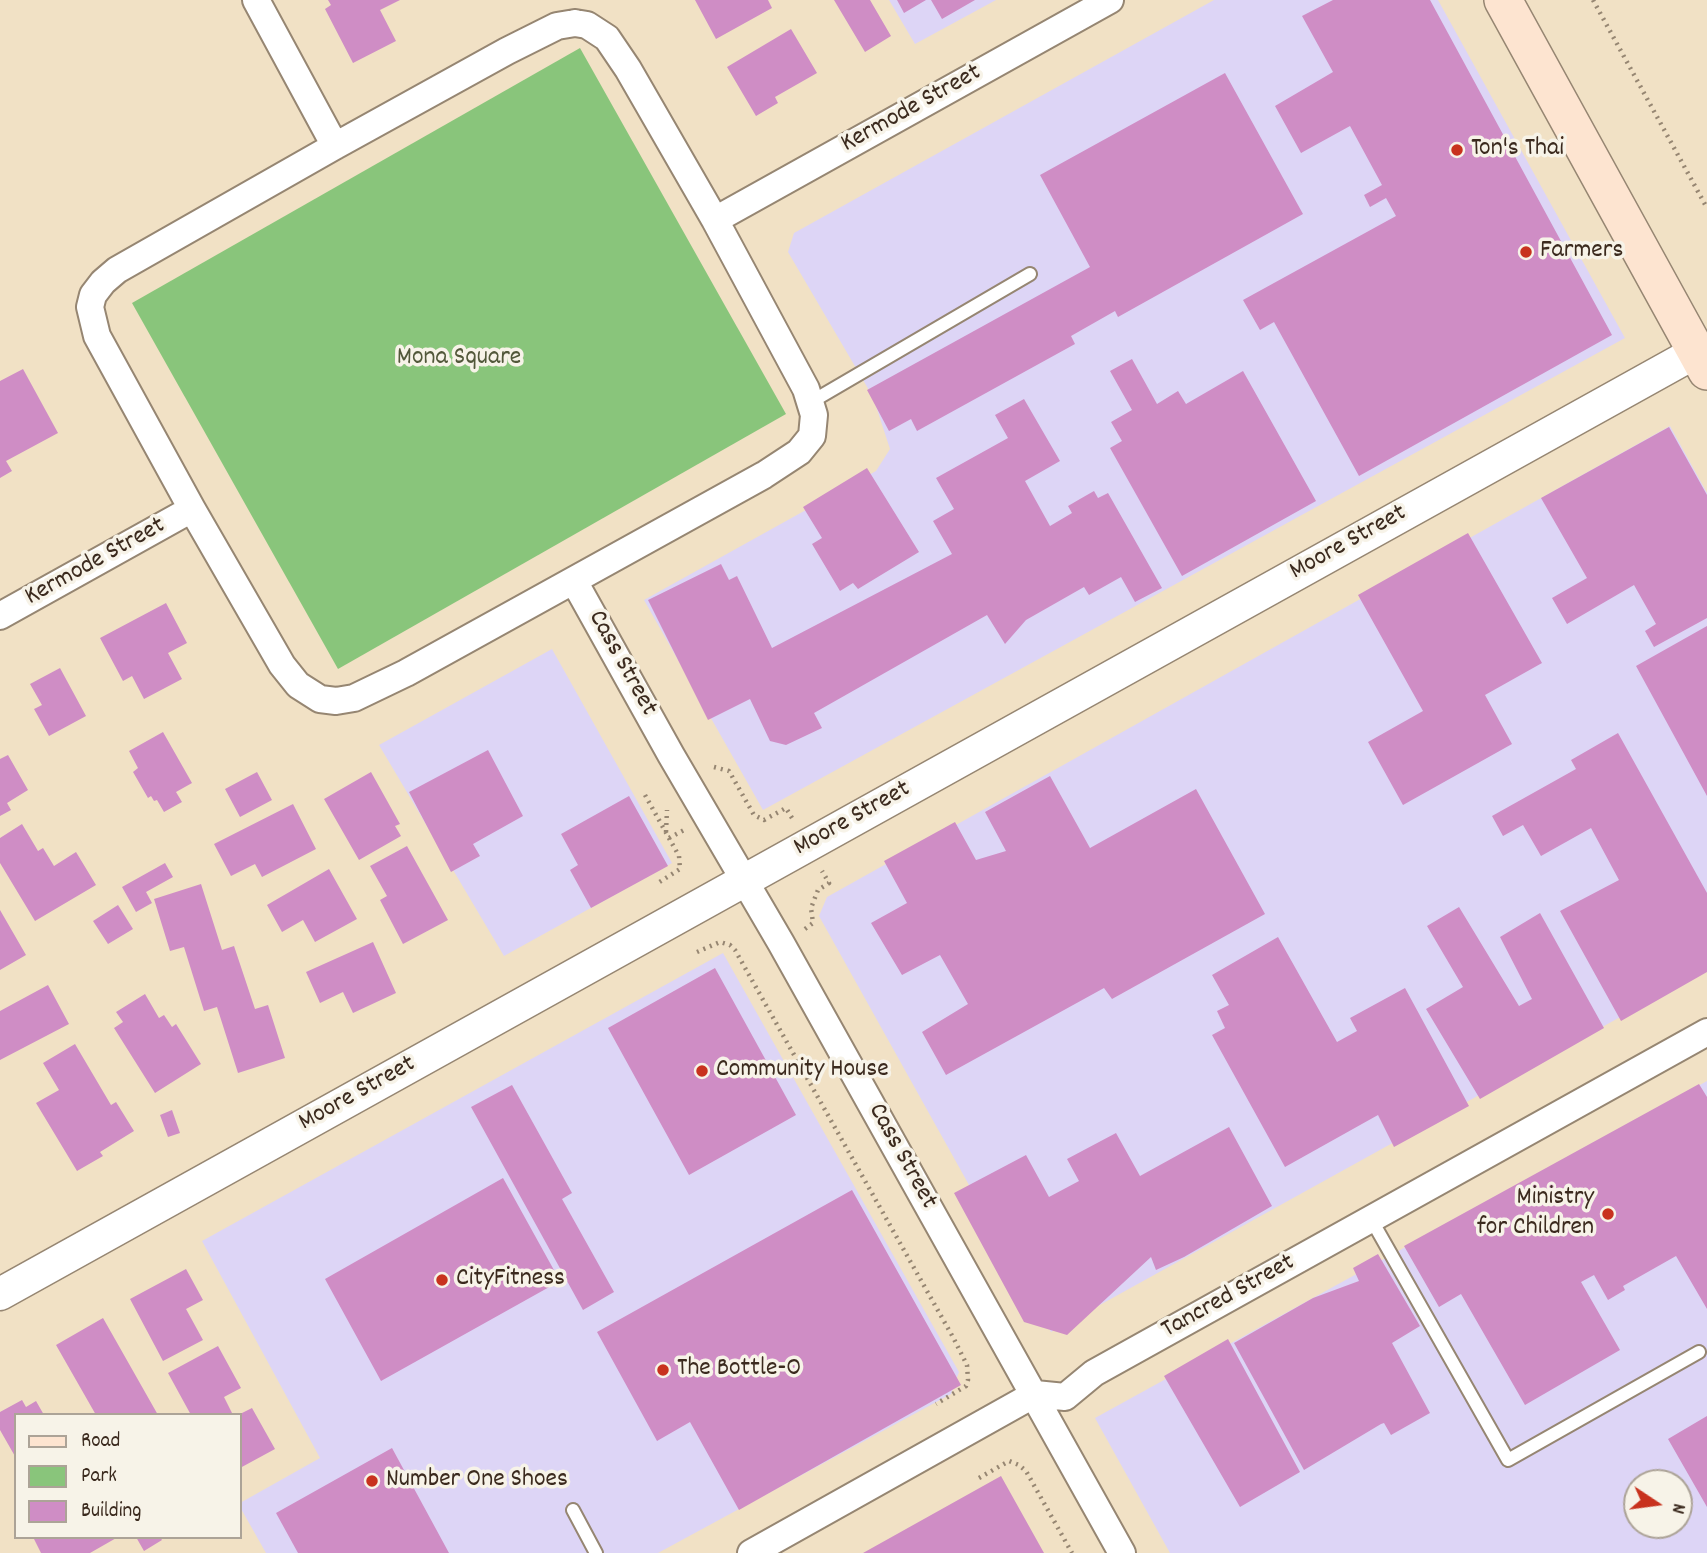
<!DOCTYPE html>
<html>
<head>
<meta charset="utf-8">
<style>
  body { margin:0 }
  #map { position:relative; width:1707px; height:1553px; overflow:hidden; background:#f1e1c5; font-family:Dekko,sans-serif }
  canvas { display:block }
  .legend { position:absolute; left:14px; top:1413px; width:228px; height:126px; box-sizing:border-box; background:#f7f3e8; border:2px solid #aca397; margin:0; padding:9px 12px; list-style:none; font-size:21px; color:#3b2a1e }
  .legend li { display:flex; align-items:center; gap:14px; height:35px }
  .legend b { width:35px; border:2px solid #aca397 }
  .north { position:absolute; left:1623px; top:1469px; width:70px; height:70px; box-sizing:border-box; background:#f7f3e8; border:2px solid #aca397; border-radius:50%; rotate:103deg; font-size:19px; font-weight:700; line-height:28px; text-align:center; color:#3b2a1e }
  .north::after { content:''; display:block; margin:auto; width:24px; height:32px; background:#c8321e; clip-path:polygon(50% 0,100% 100%,50% 72%,0 100%) }
</style>
</head>
<body>
<div id="map">
<canvas width="1707" height="1553"></canvas>
<ul class="legend">
<li><b style="height:9px;background:#fde4d0"></b>Road</li>
<li><b style="height:19px;background:#89c57b"></b>Park</li>
<li><b style="height:19px;background:#cf8dc5"></b>Building</li>
</ul>
<div class="north">N</div>
</div>
<script>
const g = document.querySelector('canvas').getContext('2d');
g.lineJoin = 'round';
function fillPath(path, color) { g.fillStyle = color; g.fill(path, 'evenodd'); }
const toPath = rows => new Path2D(rows.map(r => 'M' + r).join(''));
function strokePath(path, color, width, dash) { g.strokeStyle = color; g.lineWidth = width; g.lineCap = dash ? 'butt' : 'round'; g.setLineDash(dash || []); g.stroke(path); }
function write(font, color, halo, rows, align = 'center') {
  g.font = font + ' Dekko,sans-serif'; g.lineWidth = 7; g.setLineDash([]); g.textBaseline = 'middle'; g.strokeStyle = halo; g.fillStyle = color; for (const [text, x, y, turn = 0] of rows) {
    g.save(); g.translate(x, y); g.rotate((+turn || 0) * Math.PI / 180); g.textAlign = isNaN(turn) ? turn : align; if (halo) g.strokeText(text, 0, 0); g.fillText(text, 0, 0); g.restore();
  }
}
fillPath(toPath([
  [889,0,996,0,915,44],
  [1214,0,1438,0,1625,338,763,810,644,600,876,471,890,449,873,397,788,252,794,233],
  [1670,426,1707,493,1707,969,1051,1332,819,916,827,897],
  [552,649,672,863,504,956,379,745],
  [723,953,959,1372,951,1394,658,1553,266,1553,240,1507,240,1503,320,1458,202,1241],
  [1707,1081,1707,1553,1170,1553,1095,1418],
  [1637,1483,1679,1483,1679,1525,1637,1525]
]), '#ddd5f6');
fillPath(toPath([
  [580,48,786,414,338,669,132,303]
]), '#89c57b');
fillPath(toPath([
  [328,0,400,0,380,10,396,41,353,63,325,9,331,5],
  [695,0,768,0,772,8,716,39],
  [834,0,870,0,891,36,865,52],
  [897,0,926,0,904,13],
  [931,0,975,0,942,19],
  [1333,0,1430,0,1612,335,1359,476,1274,322,1260,330,1243,300,1396,216,1386,198,1370,207,1364,195,1382,185,1350,126,1301,153,1275,106,1333,72,1302,16],
  [791,29,817,73,775,97,778,103,756,116,727,67],
  [1225,73,1303,214,1118,317,1115,311,1071,336,1075,344,917,431,911,419,889,431,867,390,1090,267,1040,175],
  [1132,359,1157,404,1178,391,1186,404,1243,371,1316,501,1182,576,1110,448,1122,441,1111,422,1132,410,1110,371],
  [23,369,58,433,6,461,12,471,0,478,0,381],
  [1024,399,1060,461,1025,481,1050,526,1072,513,1068,506,1080,499,1094,491,1098,498,1108,493,1162,588,1135,602,1121,577,1089,595,1084,587,1026,620,1005,644,987,615,814,713,822,728,786,745,770,741,750,699,708,720,648,600,721,564,729,580,737,576,772,648,952,554,933,521,954,509,936,478,1008,438,995,415],
  [1669,427,1707,495,1707,618,1654,647,1645,631,1656,624,1634,585,1567,624,1552,598,1587,578,1541,498],
  [867,468,919,552,858,589,853,583,840,591,812,544,822,538,803,507],
  [1468,533,1542,663,1485,695,1512,744,1403,805,1368,742,1423,711,1358,595],
  [166,603,187,643,168,653,182,679,144,699,132,676,123,681,100,638],
  [1707,626,1707,796,1636,666],
  [60,668,86,716,49,736,34,709,42,705,30,684],
  [163,732,192,783,176,792,182,802,164,812,157,800,154,801,151,796,148,798,133,772,138,768,129,751],
  [1618,733,1707,893,1707,972,1621,1021,1560,911,1619,880,1591,828,1541,856,1523,825,1503,836,1492,816,1576,769,1571,760],
  [488,750,523,816,473,844,480,856,451,872,409,792],
  [8,755,28,790,7,803,11,810,0,816,0,759],
  [257,772,272,800,240,817,225,789],
  [371,772,400,824,395,826,401,836,359,860,324,799],
  [1050,776,1090,848,1196,789,1265,914,1112,999,1104,988,946,1075,922,1032,968,1004,940,955,902,975,871,923,907,903,884,861,955,822,976,860,1006,851,985,812],
  [629,796,668,866,591,908,570,870,578,865,561,834],
  [293,804,316,849,262,877,255,864,231,876,214,844],
  [22,824,38,851,43,848,54,866,76,852,96,885,35,921,0,863,0,838],
  [407,846,448,920,403,944,380,900,387,896,370,866],
  [165,863,173,877,146,892,152,903,136,912,122,887],
  [329,869,357,919,315,942,303,920,282,932,267,905],
  [201,884,222,950,234,946,255,1009,268,1005,285,1058,238,1073,217,1007,204,1011,184,947,170,951,154,899],
  [118,905,133,929,108,944,93,921],
  [1459,907,1519,1006,1532,999,1500,937,1540,913,1604,1028,1480,1099,1426,1009,1463,987,1427,926],
  [0,910,26,955,0,970],
  [1278,937,1337,1042,1357,1031,1350,1018,1405,988,1469,1106,1394,1147,1378,1115,1285,1167,1212,1035,1225,1028,1217,1011,1229,1005,1212,975],
  [373,942,396,993,353,1013,343,992,320,1003,306,972],
  [715,968,796,1115,689,1175,608,1028],
  [48,985,69,1024,0,1060,0,1011],
  [145,994,159,1018,164,1015,172,1027,176,1024,201,1064,155,1093,114,1028,123,1022,116,1012],
  [75,1044,111,1105,116,1102,134,1131,100,1152,103,1156,77,1171,36,1103,59,1090,43,1063],
  [1699,1084,1707,1097,1707,1309,1676,1256,1623,1286,1625,1290,1608,1300,1594,1275,1581,1282,1620,1350,1525,1405,1461,1294,1439,1307,1404,1246],
  [512,1085,572,1193,562,1199,614,1292,583,1310,471,1107],
  [172,1110,180,1133,168,1137,160,1115],
  [1229,1127,1272,1206,1184,1257,1156,1270,1151,1257,1067,1335,1024,1322,954,1193,1026,1155,1049,1197,1079,1181,1067,1159,1116,1133,1140,1176],
  [503,1178,560,1281,381,1381,325,1279],
  [852,1190,961,1385,739,1510,690,1422,657,1441,597,1332],
  [1378,1254,1420,1326,1392,1343,1430,1413,1391,1435,1384,1423,1381,1424,1304,1470,1234,1343,1313,1298,1359,1281,1353,1268],
  [186,1269,203,1300,186,1309,203,1340,163,1361,130,1299],
  [103,1318,158,1415,96,1415,56,1345],
  [1228,1339,1300,1472,1240,1507,1164,1376],
  [218,1346,241,1388,224,1397,233,1415,191,1415,168,1373],
  [22,1400,26,1407,36,1401,44,1415,16,1415,16,1458,0,1430,0,1412],
  [252,1408,275,1449,240,1468,240,1414],
  [1707,1416,1707,1507,1668,1439],
  [392,1448,449,1553,298,1553,276,1513],
  [1001,1476,1044,1553,863,1553],
  [33,1537,118,1537,90,1553,41,1553],
  [136,1537,160,1537,162,1540,144,1551]
]), '#cf8dc5');
const service = toPath([
  [811,402,1030,274],
  [1371,1219,1508,1460,1699,1352],
  [573,1510,596,1553]
]);
const minor = toPath([
  [256,0,335,146],
  [575,23,587,25,607,38,628,69,715,220,806,389,814,415,812,436,799,452,764,475,406,673,354,698,336,701,320,699,298,685,282,665,192,509,97,336,90,307,93,295,103,282,117,270,335,146,507,51,557,26,575,23],
  [715,220,1110,0],
  [574,581,671,755,781,943,1122,1553],
  [0,616,192,509],
  [751,1553,1035,1394,1065,1397,1094,1373,1707,1032]
]);
const tertiary = toPath([
  [0,1294,1696,352]
]);
const secondary = toPath([
  [1503,0,1707,371]
]);
strokePath(service, '#968672', 16);
strokePath(minor, '#968672', 30);
strokePath(tertiary, '#968672', 35);
strokePath(secondary, '#968672', 40);
strokePath(toPath([
  [1593,0,1707,208],
  [714,767,729,771,754,815,764,820,786,808,792,818],
  [645,795,679,856,680,869,658,883],
  [666,832,667,810],
  [669,838,684,830],
  [805,929,813,923,811,908,818,890,829,883,822,871],
  [697,952,720,942,730,945,735,950,954,1339,967,1365,968,1380,966,1386,936,1404],
  [979,1478,1009,1461,1019,1465,1026,1471,1072,1553]
]), '#968672', 4.5, [2, 5]);
strokePath(service, '#fff', 12);
strokePath(minor, '#fff', 26);
strokePath(tertiary, '#fff', 32);
strokePath(secondary, '#fde4d0', 37);
for (const [x, y, r, color] of [
  [1457,150,7,"#c8321e"],
  [1526,252,7,"#c8321e"],
  [702,1071,7,"#c8321e"],
  [1608,1214,7,"#c8321e"],
  [442,1280,7,"#c8321e"],
  [663,1370,7,"#c8321e"],
  [372,1481,7,"#c8321e"]
]) { const dot = new Path2D(); dot.arc(x, y, r, 0, 2 * Math.PI); g.fillStyle = color; g.fill(dot); strokePath(dot, '#f7f3e8', 2.5); }
write('26px', '#3b2a1e', '#f7f3e8', [
  ["Kermode Street",912,110,-29],
  ["Moore Street",1349,544,-29],
  ["Kermode Street",96,563,-29],
  ["Cass Street",621,664,61],
  ["Moore Street",853,820,-29],
  ["Moore Street",358,1095,-29],
  ["Cass Street",901,1157,61],
  ["Tancred Street",1229,1298,-29]
]);
write('26px', '#3b2a1e', '#f7f3e8', [
  ["Ton's Thai",1471,150],
  ["Farmers",1540,252],
  ["Community House",716,1071],
  ["Ministry",1594,1199,"right"],
  ["for Children",1594,1229,"right"],
  ["CityFitness",456,1280],
  ["The Bottle-O",677,1370],
  ["Number One Shoes",386,1481]
], 'left');
write('26px', '#52583a', '#f7f3e8', [
  ["Mona Square",459,359]
]);
</script>
</body>
</html>
